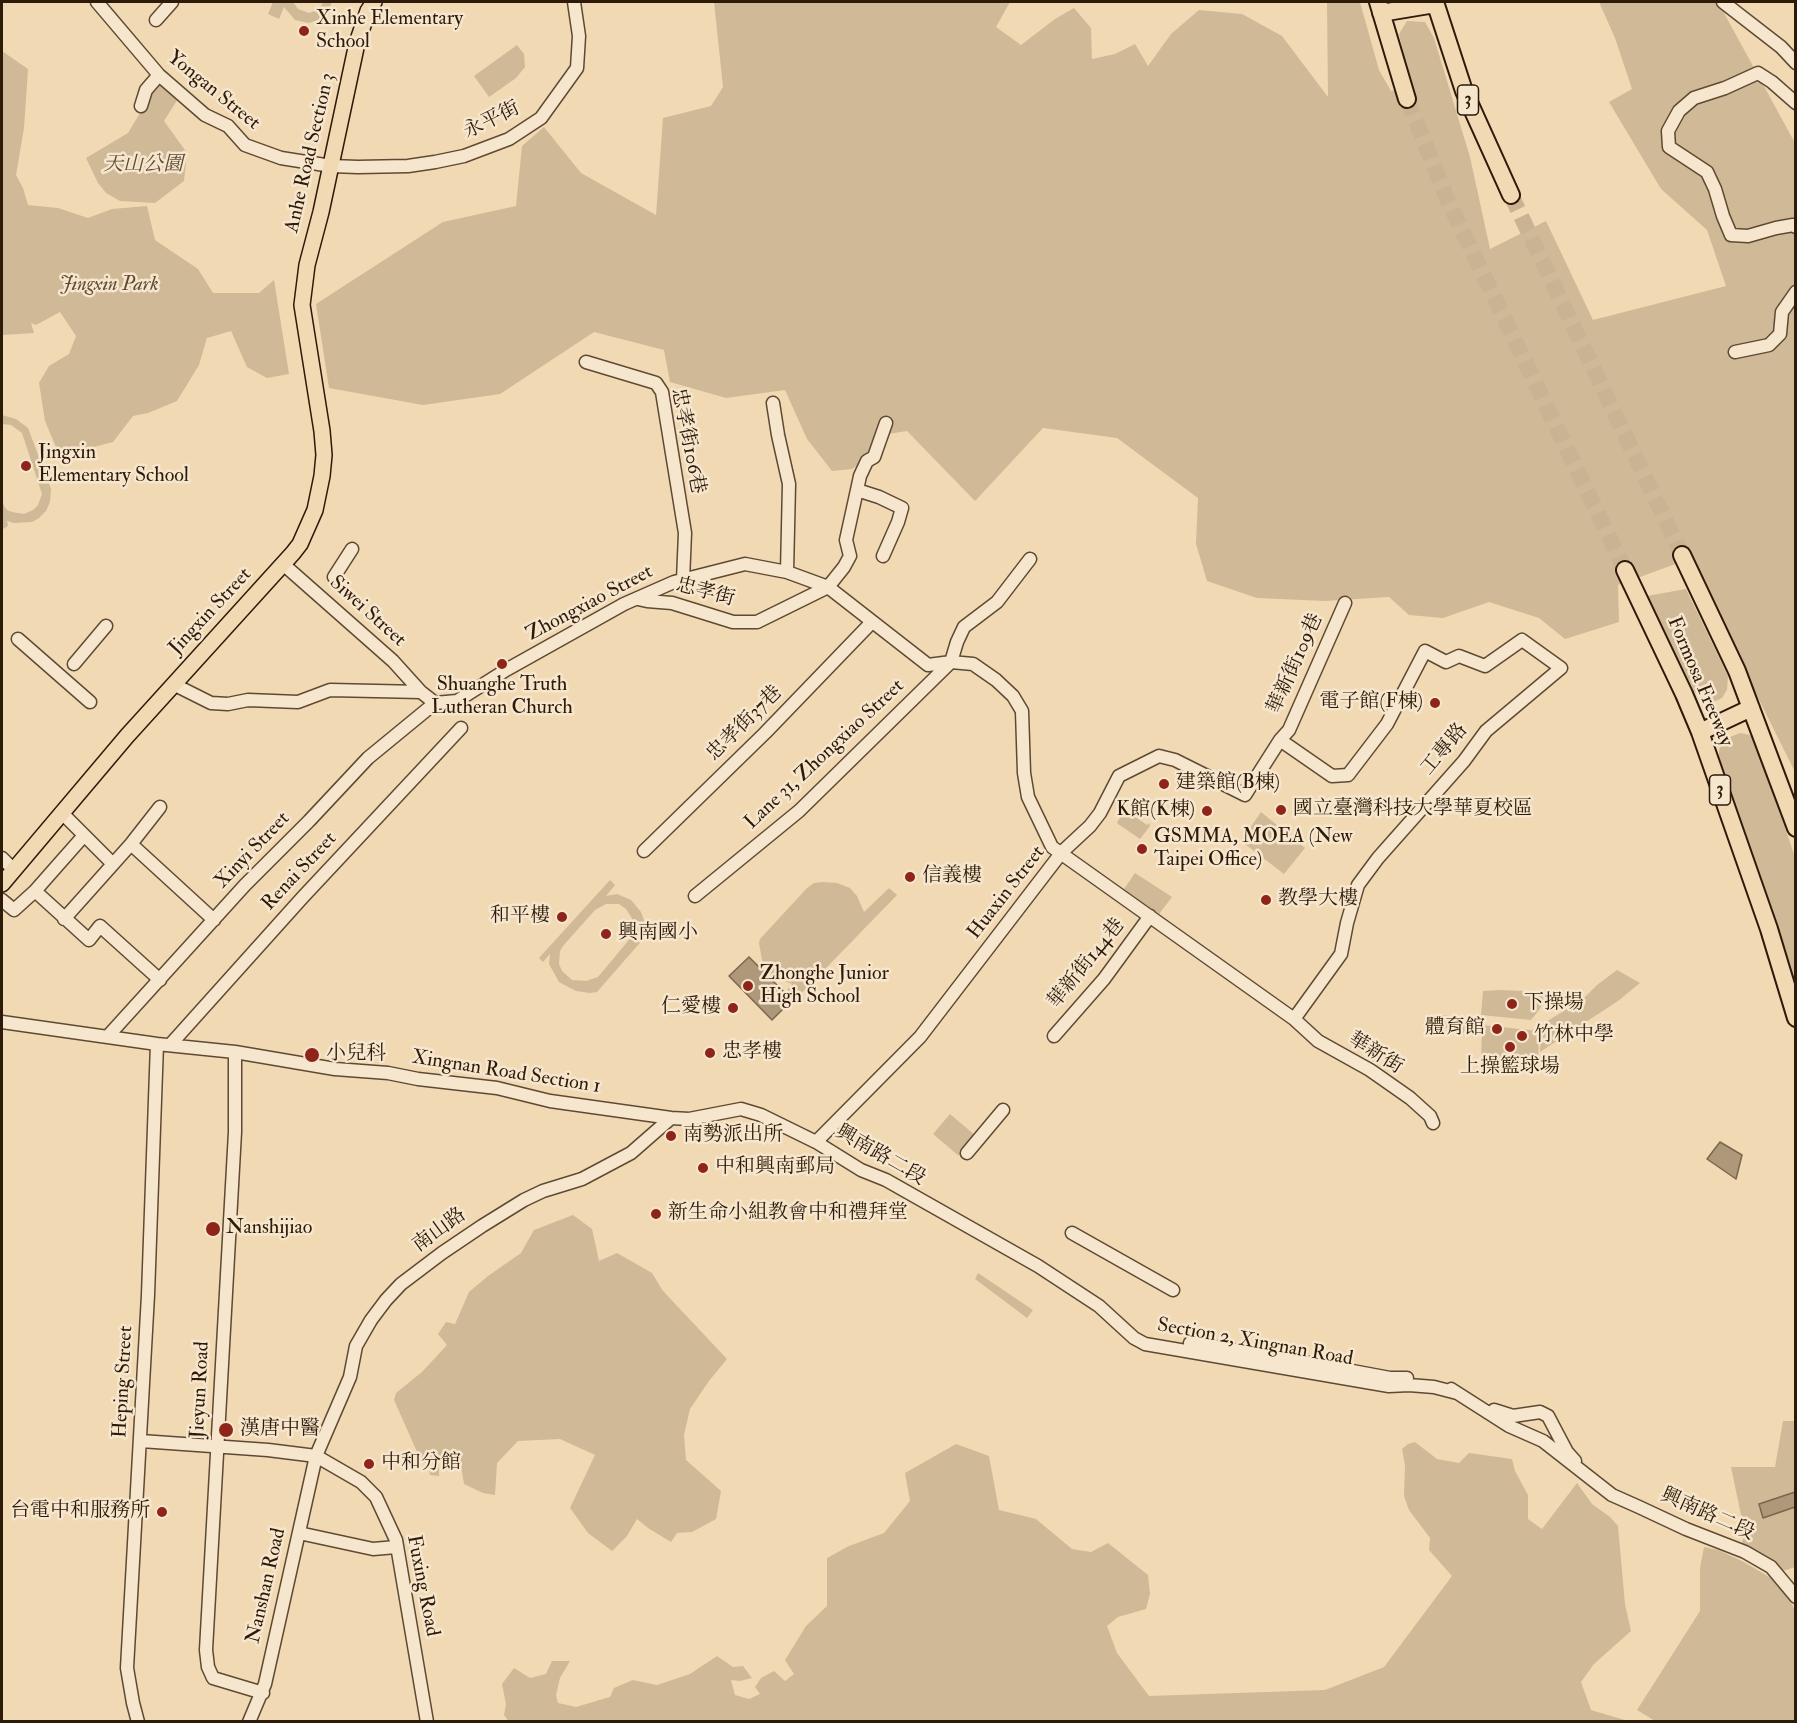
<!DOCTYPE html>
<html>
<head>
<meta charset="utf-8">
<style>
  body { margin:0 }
  #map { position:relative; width:1797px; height:1723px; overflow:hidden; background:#f1d9b4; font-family:"IM FELL Double Pica",serif }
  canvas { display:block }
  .frame { position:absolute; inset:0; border:3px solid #2d1a08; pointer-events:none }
</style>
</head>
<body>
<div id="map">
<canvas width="1797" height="1723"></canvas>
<div class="frame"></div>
</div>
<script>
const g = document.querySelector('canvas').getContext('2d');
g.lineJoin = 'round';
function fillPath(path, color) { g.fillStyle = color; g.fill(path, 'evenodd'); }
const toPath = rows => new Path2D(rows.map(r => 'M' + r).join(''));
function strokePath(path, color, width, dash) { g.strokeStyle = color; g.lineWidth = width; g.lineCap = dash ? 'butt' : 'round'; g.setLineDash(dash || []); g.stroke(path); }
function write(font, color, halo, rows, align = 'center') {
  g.font = font + ' "IM FELL Double Pica","Noto Serif TC",serif'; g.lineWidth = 5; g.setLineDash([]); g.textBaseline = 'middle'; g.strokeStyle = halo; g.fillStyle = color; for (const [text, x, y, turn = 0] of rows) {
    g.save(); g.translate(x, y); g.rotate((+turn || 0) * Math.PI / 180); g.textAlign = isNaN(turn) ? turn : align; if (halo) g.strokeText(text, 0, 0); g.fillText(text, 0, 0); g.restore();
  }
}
fillPath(toPath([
  [273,2,293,2,298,9,309,13,317,10,324,2,332,2,327,14,321,19,309,23,295,20,284,7,279,19,268,14],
  [714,2,1010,2,996,27,1021,45,1055,19,1074,8,1091,28,1092,59,1115,54,1135,44,1148,66,1171,34,1199,10,1242,14,1282,36,1328,97,1327,2,1360,2,1379,70,1391,91,1411,86,1399,34,1407,21,1425,22,1434,38,1470,157,1490,249,1546,221,1593,320,1726,286,1707,230,1661,189,1609,102,1632,89,1615,38,1599,2,1718,2,1795,143,1795,772,1689,559,1618,585,1619,622,1565,639,1539,618,1489,602,1443,618,1409,615,1389,597,1325,601,1257,598,1207,581,1196,544,1198,498,1117,438,1043,428,975,501,907,431,882,435,877,452,852,469,832,471,807,439,785,390,726,398,670,382,664,350,594,332,500,394,423,405,329,388,316,304,443,222,516,206,522,146,544,127,581,173,656,215,663,118,711,106,723,87],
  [517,45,524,54,525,67,516,78,489,97,474,76],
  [2,51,28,69,24,128,16,175,23,188,28,205,58,208,88,218,112,209,147,206,155,240,198,269,213,293,259,293,274,280,289,374,267,378,247,367,231,331,207,338,199,365,177,401,148,413,133,416,113,442,71,453,69,451,59,454,45,421,39,383,49,366,69,354,76,336,60,312,36,325,31,323,34,333,2,335],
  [161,79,179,97,164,121,187,153,184,181,155,203,120,201,106,193,98,183,86,158,128,133,143,108,145,94],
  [2,415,16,419,28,428,51,489,50,502,46,511,39,518,32,522,14,523,7,521,8,526,3,529,2,499,4,506,7,510,12,512,24,514,33,510,38,505,42,494,22,433,11,425,2,424],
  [1686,589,1728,676,1727,690,1722,698,1711,703,1702,699,1694,691,1647,596],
  [1740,733,1750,735,1756,742,1795,857,1795,987,1771,911,1718,758,1720,746,1725,739],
  [1129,810,1128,812,1147,825,1149,823,1150,826,1140,839,1118,824,1117,822,1125,811],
  [1261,812,1305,848,1284,874,1241,841],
  [1135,873,1172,897,1159,914,1124,889],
  [610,880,615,885,606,896,617,894,631,900,641,912,644,920,647,929,645,937,597,992,590,993,576,991,559,982,549,964,550,954,543,962,539,958],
  [606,904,619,904,626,909,633,920,635,929,628,941,598,977,586,981,572,980,562,971,559,964,560,951,563,946,595,910],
  [822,882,837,883,850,888,857,896,864,912,889,888,897,895,796,999,787,990,792,984,772,976,762,960,759,943,760,939,807,888,814,883],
  [1617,970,1640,983,1618,1001,1540,1052,1541,1025,1583,999,1597,985],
  [1499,990,1549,992,1539,1010,1531,1020,1481,1015,1483,991],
  [1442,1015,1472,1020,1468,1034,1439,1026],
  [1482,1025,1539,1031,1538,1071,1481,1062],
  [950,1114,976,1136,959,1156,933,1134],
  [573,1215,592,1229,599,1261,617,1253,652,1273,663,1291,727,1359,709,1381,690,1409,684,1435,686,1460,721,1491,716,1519,692,1532,677,1533,671,1542,648,1528,637,1519,627,1536,612,1551,588,1533,570,1508,595,1455,560,1439,518,1441,497,1463,495,1495,483,1493,464,1484,460,1460,439,1462,439,1476,430,1475,428,1463,422,1463,394,1400,396,1393,422,1372,447,1345,438,1334,446,1322,455,1324,469,1292,488,1276,521,1253,534,1230],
  [978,1273,1033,1310,1027,1318,975,1279],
  [1783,1421,1795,1421,1795,1567,1783,1571,1768,1559,1741,1545,1745,1534,1731,1467,1775,1467],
  [1415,1442,1437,1459,1459,1463,1469,1453,1512,1459,1515,1471,1528,1495,1528,1519,1542,1529,1577,1483,1592,1504,1610,1517,1618,1526,1625,1604,1631,1631,1594,1664,1581,1682,1591,1710,1628,1721,509,1722,504,1715,506,1704,502,1684,514,1668,530,1678,546,1674,552,1661,570,1661,560,1678,556,1695,558,1703,576,1707,610,1697,614,1688,633,1680,657,1685,690,1674,717,1656,733,1667,743,1666,752,1678,740,1681,731,1680,735,1695,749,1699,760,1694,755,1687,761,1678,774,1671,785,1681,794,1674,785,1660,806,1626,827,1606,827,1558,849,1546,884,1533,910,1501,905,1473,956,1444,989,1456,999,1510,1036,1519,1072,1549,1091,1552,1108,1543,1148,1575,1150,1594,1146,1609,1118,1617,1107,1626,1117,1653,1149,1696,1325,1690,1384,1667,1452,1576,1429,1550,1430,1538,1409,1510,1404,1496,1405,1465,1402,1449,1408,1444],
  [1704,1547,1718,1550,1742,1561,1783,1585,1795,1611,1795,1721,1655,1721,1637,1710,1700,1611,1700,1568]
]), '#d0b997');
const water = toPath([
  [749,957,792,1000,772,1020,729,976,749,957],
  [1720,1142,1742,1155,1736,1179,1707,1159,1720,1142],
  [1795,1492,1795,1507,1763,1518,1759,1504,1795,1492]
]);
fillPath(water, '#ae987a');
strokePath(water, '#7a664c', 1.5);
strokePath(toPath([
  [1407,99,1448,201,1625,570],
  [1511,195,1682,555]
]), '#cab392', 16, [16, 8]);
const minor = toPath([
  [97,2,159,75,205,115,228,126,245,145,281,158,331,166,358,167,408,166,435,162,464,156,509,139,541,118,577,68,579,36,574,2],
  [1723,2,1781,47,1796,63],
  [156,20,172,2],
  [1796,103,1772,82,1758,73,1725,88,1694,98,1679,111,1668,131,1669,147,1707,172,1715,189,1723,216,1731,235,1748,236,1776,228,1793,225,1796,227],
  [141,106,146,90,159,75],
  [1735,352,1769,345,1780,334,1782,312,1796,292],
  [586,362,656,383,662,392,685,533,683,580],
  [773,403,778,435,789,484,787,572],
  [857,490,860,476,867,461,874,457,886,423],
  [283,564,393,661,421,692,435,703,457,701,506,670,624,604,674,582,745,564,787,572,828,587,928,665,951,662,973,664,996,680,1013,696,1022,711,1024,773,1028,797,1052,847,1294,1019,1318,1041,1370,1070,1410,1098,1430,1116,1433,1123],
  [334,577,352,549],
  [638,599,647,601,672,603,733,622,757,622,828,587,844,567,850,556,846,540,857,490,879,497,902,508,898,522,883,556],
  [18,639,90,702],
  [74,664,106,626],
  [173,684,211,703,228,704,248,700,298,702,330,690,421,692],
  [1280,740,1332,776,1348,775,1387,724,1425,651,1446,662,1459,656,1485,666,1522,640,1561,668,1486,731,1464,761,1378,858,1358,885,1347,923,1341,954,1294,1019],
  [63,814,113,864],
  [131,844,214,920],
  [644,851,765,733,872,622],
  [2,858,14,870],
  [35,891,80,840],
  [695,896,799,811,951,662,957,642,964,627,997,602,1030,559],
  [2,900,14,910,35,891,89,940,100,926,160,980],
  [64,919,131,844,160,807],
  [2,1022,157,1044,235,1052,335,1069,388,1073,418,1079,497,1088,550,1101,671,1118,689,1119,741,1109,761,1115,816,1142,861,1170,886,1180,1038,1266,1099,1306,1134,1338,1145,1344,1389,1386,1409,1385,1434,1387,1457,1393],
  [108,1036,245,885,309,821,368,758,435,703],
  [1054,1036,1104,979,1150,916],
  [170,1045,302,898,461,728],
  [235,1052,235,1132,206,1650,208,1667,213,1678,263,1693],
  [816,1142,920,1037,1062,852,1090,826,1100,813,1119,776,1159,756,1175,760,1245,795,1280,740,1289,730,1345,603],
  [967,1153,1003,1110],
  [1072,1233,1173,1290],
  [1190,1343,1267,1355,1390,1378,1407,1378],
  [1451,1389,1509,1426,1543,1441,1612,1495,1639,1507,1686,1529,1745,1552,1771,1567,1796,1597],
  [1494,1410,1513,1416,1540,1412,1548,1416,1567,1452,1575,1461],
  [141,1441,268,1450,316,1456,361,1482,376,1497,396,1540,427,1722],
  [299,1533,373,1549,396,1547],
  [138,1722,133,1703,127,1668,148,1295,157,1044],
  [249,1722,265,1684,316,1456,350,1377,356,1346,371,1320,386,1300,401,1284,442,1253,482,1226,524,1200,543,1191,582,1179,631,1153,671,1118]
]);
const major = toPath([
  [2,884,127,736,293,553,300,544,315,510,322,476,324,455,322,431,302,305,307,265,321,212,357,43,368,11,374,2]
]);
const highway = toPath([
  [1378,2,1407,99],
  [1435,2,1464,91,1511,195],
  [1381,13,1435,4],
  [1682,555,1737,671,1796,828],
  [1625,570,1684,694,1700,732,1769,929,1796,1018],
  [1700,732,1751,708]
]);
strokePath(minor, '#5e4a33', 15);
strokePath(major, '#2d1a08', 18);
strokePath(highway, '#2d1a08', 20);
strokePath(minor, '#f6e6ce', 12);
strokePath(major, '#f1d9b4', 15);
strokePath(highway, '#f1d9b4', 16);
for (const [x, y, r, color] of [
  [304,31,6,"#8f2418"],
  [26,466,6,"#8f2418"],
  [502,664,6,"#8f2418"],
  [1435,703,6,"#8f2418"],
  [1164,784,6,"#8f2418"],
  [1281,810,6,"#8f2418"],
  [1207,811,6,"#8f2418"],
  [1142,849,6,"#8f2418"],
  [910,877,6,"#8f2418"],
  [1266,900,6,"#8f2418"],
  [562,917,6,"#8f2418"],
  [606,934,6,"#8f2418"],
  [748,986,6,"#8f2418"],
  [1512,1004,6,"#8f2418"],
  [733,1008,6,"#8f2418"],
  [1497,1029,6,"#8f2418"],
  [1522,1036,6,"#8f2418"],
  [1510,1047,6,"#8f2418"],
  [710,1053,6,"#8f2418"],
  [312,1055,8,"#8f2418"],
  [671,1136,6,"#8f2418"],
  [703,1168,6,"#8f2418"],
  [656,1214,6,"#8f2418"],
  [213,1229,8,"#8f2418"],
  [226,1430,8,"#8f2418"],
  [369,1464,6,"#8f2418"],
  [162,1512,6,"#8f2418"]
]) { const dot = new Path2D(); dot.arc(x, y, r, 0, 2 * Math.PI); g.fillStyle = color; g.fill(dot); strokePath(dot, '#f6e6ce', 2); }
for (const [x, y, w] of [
  [1468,100,21],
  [1720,790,21]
]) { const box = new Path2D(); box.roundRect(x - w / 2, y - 15, w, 30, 4.5); g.fillStyle = '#f6e6ce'; g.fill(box); strokePath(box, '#2d1a08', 1.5); }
write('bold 18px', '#2d1a08', null, [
  ["3",1468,100],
  ["3",1720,790]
]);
write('20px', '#2d1a08', '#f6e6ce', [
  ["Xinhe Elementary",316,20],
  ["School",316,43],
  ["Jingxin",38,454],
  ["Elementary School",38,477],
  ["Shuanghe Truth",502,686,"center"],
  ["Lutheran Church",502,709,"center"],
  ["電子館(F棟)",1423,703,"right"],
  ["建築館(B棟)",1176,784],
  ["國立臺灣科技大學華夏校區",1293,810],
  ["K館(K棟)",1195,811,"right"],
  ["GSMMA, MOEA (New",1154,838],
  ["Taipei Office)",1154,861],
  ["信義樓",922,877],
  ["教學大樓",1278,900],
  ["和平樓",550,917,"right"],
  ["興南國小",618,934],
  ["Zhonghe Junior",760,975],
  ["High School",760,998],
  ["下操場",1524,1004],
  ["仁愛樓",721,1008,"right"],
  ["體育館",1485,1029,"right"],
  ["竹林中學",1534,1036],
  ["忠孝樓",722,1053],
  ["小兒科",326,1055],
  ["上操籃球場",1510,1068,"center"],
  ["南勢派出所",683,1136],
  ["中和興南郵局",715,1168],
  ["新生命小組教會中和禮拜堂",668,1214],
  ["Nanshijiao",226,1229],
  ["漢唐中醫",240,1430],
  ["中和分館",381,1464],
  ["台電中和服務所",150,1512,"right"]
], 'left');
write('20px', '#2d1a08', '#f6e6ce', [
  ["Yongan Street",213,91,39],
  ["永平街",492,121,-26],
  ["Anhe Road Section 3",311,153,-77],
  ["忠孝街106巷",687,441,79],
  ["忠孝街",705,593,15],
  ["Zhongxiao Street",590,604,-28],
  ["Jingxin Street",211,612,-47],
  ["Siwei Street",367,612,42],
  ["華新街109巷",1296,664,-66],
  ["Formosa Freeway",1699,682,67],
  ["忠孝街37巷",745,724,-45],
  ["工專路",1445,750,-50],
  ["Lane 31, Zhongxiao Street",825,755,-43],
  ["Xinyi Street",253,851,-46],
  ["Renai Street",300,872,-47],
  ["Huaxin Street",1007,893,-52],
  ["華新街144巷",1087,964,-51],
  ["華新街",1375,1054,32],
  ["Xingnan Road Section 1",506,1073,9],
  ["興南路二段",880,1156,30],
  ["南山路",440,1231,-36],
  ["Section 2, Xingnan Road",1255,1343,10],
  ["Heping Street",124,1382,-87],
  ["Jieyun Road",201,1390,-87],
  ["興南路二段",1707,1515,24],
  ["Nanshan Road",267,1586,-77],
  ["Fuxing Road",422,1586,79]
]);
write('italic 20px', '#5e4a33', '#f6e6ce', [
  ["天山公園",143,166],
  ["Jingxin Park",109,286]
]);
</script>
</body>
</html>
